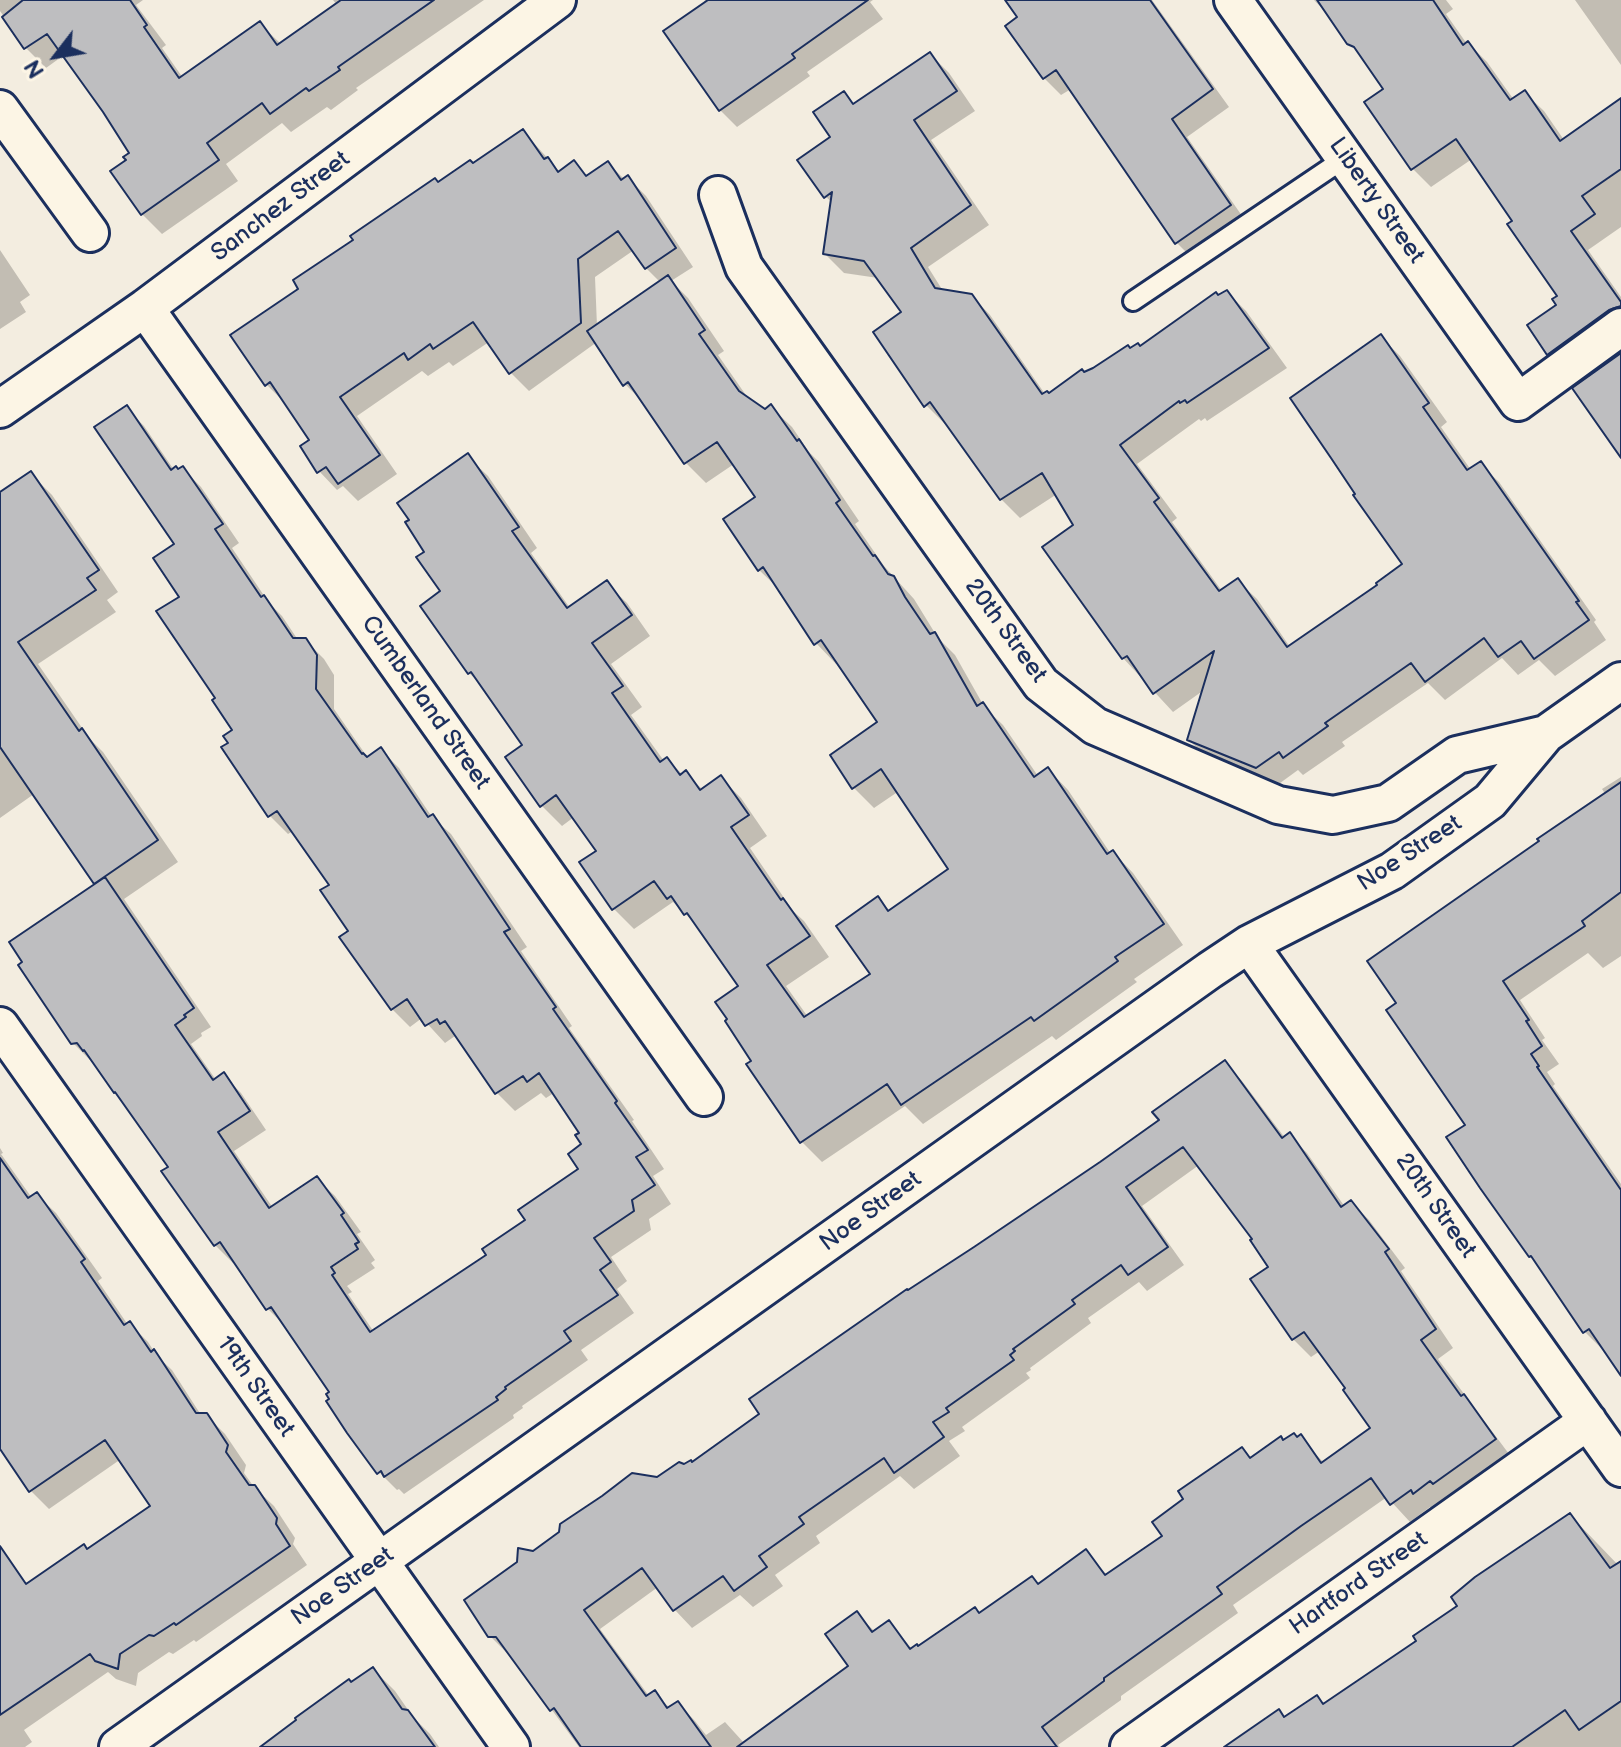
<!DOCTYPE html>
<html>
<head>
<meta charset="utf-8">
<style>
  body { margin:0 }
  #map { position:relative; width:1621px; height:1747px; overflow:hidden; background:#f3ede0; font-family:"Balsamiq Sans",sans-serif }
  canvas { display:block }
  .north { position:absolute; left:16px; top:16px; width:80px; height:80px; -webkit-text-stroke:6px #fcf5e5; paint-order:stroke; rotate:239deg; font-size:22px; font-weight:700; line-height:32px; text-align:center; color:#1b2f5e }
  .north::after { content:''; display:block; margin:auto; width:28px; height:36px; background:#1b2f5e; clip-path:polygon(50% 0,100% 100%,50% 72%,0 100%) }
</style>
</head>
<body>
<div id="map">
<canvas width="1621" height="1747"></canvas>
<div class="north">N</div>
</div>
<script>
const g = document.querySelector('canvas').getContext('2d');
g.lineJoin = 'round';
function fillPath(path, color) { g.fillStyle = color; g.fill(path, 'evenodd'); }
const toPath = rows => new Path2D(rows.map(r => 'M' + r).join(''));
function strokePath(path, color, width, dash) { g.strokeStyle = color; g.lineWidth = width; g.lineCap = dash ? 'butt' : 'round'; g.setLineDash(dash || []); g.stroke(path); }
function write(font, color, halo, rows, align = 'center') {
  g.font = font + ' "Balsamiq Sans",sans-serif'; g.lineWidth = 8; g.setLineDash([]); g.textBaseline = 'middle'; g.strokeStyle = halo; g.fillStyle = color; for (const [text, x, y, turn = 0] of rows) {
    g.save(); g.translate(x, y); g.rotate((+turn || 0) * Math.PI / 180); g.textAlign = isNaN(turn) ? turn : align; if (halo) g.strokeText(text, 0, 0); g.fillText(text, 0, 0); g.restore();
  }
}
fillPath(toPath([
  [0,0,143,0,136,5,166,45,162,48,183,78,260,24,281,44,337,5,333,0,484,0,356,88,358,90,331,110,327,107,291,132,282,123,226,164,238,181,162,234,142,214,129,160,132,154,64,55,46,68,26,48,0,11],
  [705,0,873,0,870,2,883,19,807,72,810,76,737,127,720,110,702,6],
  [1008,0,1152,0,1229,107,1187,137,1247,223,1194,260,1177,243,1071,89,1061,95,1044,78,1020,18],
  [1314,0,1446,0,1453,9,1446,14,1467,44,1468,43,1487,62,1514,100,1525,93,1544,111,1564,140,1621,100,1621,227,1588,250,1621,297,1621,333,1567,372,1549,353,1560,296,1515,221,1472,159,1431,187,1413,169,1386,89,1364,58,1349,43,1335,22],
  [1575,0,1621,0,1621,65],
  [930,54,949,73,975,111,931,140,989,225,928,267,943,291,971,295,990,315,1045,394,1049,395,1085,374,1130,351,1140,348,1227,292,1246,311,1287,368,1207,421,1205,418,1201,421,1199,419,1137,464,1177,518,1172,522,1222,591,1238,581,1257,599,1290,647,1380,585,1404,564,1381,337,1400,356,1447,422,1441,427,1471,470,1480,464,1499,482,1596,620,1594,622,1606,640,1555,676,1539,660,1518,675,1502,658,1445,700,1428,683,1342,742,1345,746,1303,775,1298,770,1276,786,1208,759,1189,740,1204,690,1173,712,1123,658,1075,526,1057,494,1020,518,1001,499,947,422,945,424,926,405,904,313,878,278,844,273,825,254,833,203,826,197,833,137,843,93,855,105],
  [523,131,560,172,574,163,588,177,608,163,625,180,628,178,646,196,693,267,671,281,688,298,724,351,718,355,750,401,765,411,771,407,792,427,809,452,819,462,859,521,855,524,884,566,914,599,938,638,955,655,985,708,1003,725,1038,776,1048,769,1068,790,1111,854,1113,852,1133,873,1183,945,1134,979,1137,982,1056,1040,1052,1036,923,1124,905,1106,822,1162,801,1141,754,1061,741,986,699,927,673,902,634,929,614,909,582,863,598,851,574,817,562,826,541,805,525,746,486,689,469,673,443,591,427,552,467,456,488,476,537,548,531,553,570,608,606,583,627,603,650,636,611,664,642,707,631,715,664,761,667,759,683,775,686,773,703,790,721,778,741,798,767,836,750,848,793,911,804,921,829,957,786,986,808,1017,872,974,878,898,891,912,951,869,899,791,874,808,854,788,832,755,880,723,839,662,836,664,816,643,780,590,759,570,758,497,734,464,706,483,686,463,645,404,625,384,597,342,529,391,511,373,489,342,453,366,449,362,428,376,422,371,357,416,397,474,358,501,343,486,337,490,319,471,312,440,285,403,267,385,301,290,439,184,473,165],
  [634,250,646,268,660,282,597,326,595,277],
  [0,250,30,295,20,302,26,312,0,329],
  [126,408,144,426,174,470,179,471,183,469,201,487,239,543,232,548,269,603,282,616,298,640,305,640,324,659,334,675,334,709,368,758,381,750,399,768,432,817,451,834,527,947,521,951,572,1026,569,1028,634,1120,632,1121,664,1169,653,1176,671,1204,649,1219,651,1230,611,1257,627,1281,617,1289,634,1313,581,1350,588,1360,522,1406,523,1408,513,1415,514,1418,404,1494,399,1489,397,1490,379,1472,332,1392,286,1327,268,1309,236,1261,233,1263,215,1245,171,1167,94,1061,91,1061,73,1043,97,885,34,794,0,818,0,495,31,474,52,495,118,592,107,600,116,612,38,664,89,738,103,752,178,862,124,899,211,1027,201,1033,202,1036,191,1044,216,1080,223,1075,241,1093,266,1130,234,1151,273,1208,316,1178,335,1196,361,1232,357,1234,375,1260,371,1263,375,1268,347,1286,352,1292,348,1294,374,1332,488,1255,581,1170,584,1145,582,1133,554,1093,546,1098,541,1093,515,1111,497,1093,461,1040,455,1036,445,1043,422,1018,410,1027,392,1009,351,932,331,885,293,831,288,834,270,816,223,748,231,744,234,730,218,698,182,598,176,545],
  [1621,777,1621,956,1603,968,1588,953,1520,1000,1545,1038,1542,1040,1559,1064,1547,1072,1555,1084,1553,1086,1621,1184,1621,1372,1605,1348,1602,1349,1585,1332,1539,1264,1530,1256,1467,1125,1389,1011,1606,795,1602,789],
  [1225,1063,1242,1081,1285,1138,1289,1135,1307,1153,1345,1207,1351,1202,1369,1220,1405,1268,1401,1271,1453,1348,1438,1359,1512,1458,1432,1510,1430,1507,1410,1522,1387,1497,1233,1605,1238,1613,1121,1696,1121,1700,1058,1745,1060,1747,579,1747,511,1654,508,1654,490,1636,533,1553,658,1480,692,1464,762,1415,908,1292,1162,1121],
  [1199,1165,1255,1239,1271,1267,1293,1339,1311,1357,1320,1351,1348,1389,1373,1428,1324,1463,1300,1437,1284,1442,1252,1459,1242,1450,1186,1499,1164,1536,1108,1576,1086,1552,1039,1585,913,1650,889,1622,875,1632,857,1613,851,1667,745,1744,725,1722,706,1735,695,1721,678,1703,670,1708,654,1693,649,1696,600,1629,658,1587,675,1610,692,1628,740,1595,753,1607,783,1586,775,1575,820,1543,816,1536,900,1476,914,1489,960,1456,949,1441,965,1431,962,1427,1030,1378,1026,1373,1031,1370,1030,1368,1091,1323,1088,1318,1139,1282,1147,1291,1184,1265,1142,1206],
  [0,1148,3,1153,1,1154,32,1198,37,1195,56,1213,102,1278,98,1281,128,1325,130,1324,148,1342,157,1356,172,1370,201,1415,206,1415,225,1434,246,1465,244,1473,254,1487,274,1506,295,1538,293,1544,307,1565,196,1642,194,1640,173,1654,169,1652,138,1673,136,1686,116,1679,108,1672,24,1730,32,1742,25,1747,0,1747,0,1587,18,1575,28,1585,88,1551,153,1506,121,1459,49,1509,31,1491,0,1444],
  [1570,1515,1621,1568,1621,1747,1227,1747,1286,1719,1317,1697,1324,1705,1419,1641],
  [373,1669,395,1691,413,1717,430,1734,439,1747,263,1747]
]), '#0003');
const building = toPath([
  [23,0,130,0,147,25,144,27,179,78,260,21,277,45,341,0,434,0,338,67,340,70,309,91,306,88,270,114,262,103,207,143,219,160,141,215,110,171,126,160,123,157,129,153,103,112,47,34,24,49,2,17,23,0],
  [708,0,868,0,792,54,795,58,719,111,663,31,708,0],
  [1005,0,1150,0,1213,89,1172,119,1231,205,1175,244,1056,70,1043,79,1005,26,1017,17,1005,0],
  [1317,0,1433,0,1463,45,1468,41,1510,100,1525,90,1560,141,1621,98,1621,169,1582,196,1595,214,1571,231,1621,302,1621,306,1609,310,1547,355,1527,325,1556,305,1552,299,1557,296,1507,224,1512,221,1456,139,1411,170,1364,102,1383,89,1354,47,1347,44,1317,0],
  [930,52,957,91,914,120,971,205,911,248,935,288,972,294,1042,394,1047,391,1049,393,1082,369,1084,372,1093,368,1128,345,1130,348,1138,343,1140,346,1216,292,1218,295,1227,290,1269,348,1187,403,1185,400,1180,403,1179,401,1120,445,1159,498,1154,502,1219,591,1238,578,1287,647,1377,585,1376,583,1402,564,1353,495,1355,494,1331,458,1290,398,1381,334,1429,403,1423,407,1467,470,1481,461,1579,601,1576,602,1589,620,1534,659,1521,641,1498,657,1484,638,1425,682,1411,663,1325,723,1328,726,1283,758,1279,752,1256,768,1187,740,1214,651,1153,694,1127,656,1122,659,1042,547,1073,525,1042,473,1000,500,930,402,924,407,873,332,901,312,864,261,823,254,832,192,824,198,797,160,830,137,813,112,844,91,853,104,930,52],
  [523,129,544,159,548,157,558,172,574,160,586,176,608,161,621,180,628,175,676,248,645,269,618,231,578,259,581,323,509,374,473,322,433,349,430,344,408,360,404,353,340,397,380,455,338,484,326,467,317,473,300,446,309,440,270,382,265,386,230,335,298,289,293,280,353,240,350,236,435,178,438,182,470,160,473,163,523,129],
  [668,275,705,330,699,334,739,391,765,409,771,404,797,441,799,439,840,500,836,503,873,556,875,555,888,574,894,576,905,597,930,634,935,632,977,706,983,702,1034,777,1048,767,1107,854,1113,850,1164,924,1115,957,1118,961,1034,1021,1031,1017,901,1105,887,1084,800,1143,746,1064,751,1061,725,1021,727,1019,715,1002,738,986,687,913,684,915,671,896,667,899,654,881,612,910,579,862,596,851,556,795,540,807,505,757,522,745,471,672,468,674,420,606,440,591,416,557,424,552,405,522,409,520,397,503,468,453,519,527,512,531,567,608,607,580,632,615,592,643,623,686,612,693,660,762,667,757,680,775,686,770,700,790,721,775,749,815,731,827,781,900,783,898,810,936,767,965,804,1017,870,974,836,926,878,896,888,911,948,869,881,769,852,789,830,755,877,722,821,640,814,645,763,567,758,571,723,519,755,497,717,442,684,464,628,382,623,386,587,331,668,275],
  [1621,353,1621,458,1572,388,1621,353],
  [127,405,171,470,176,466,178,469,183,466,223,524,215,529,261,597,264,595,293,638,306,638,317,655,316,689,362,754,363,753,367,757,381,747,428,817,433,814,510,929,504,932,556,1007,553,1009,617,1101,615,1103,648,1150,636,1157,655,1185,632,1200,634,1211,594,1238,611,1262,600,1270,618,1295,564,1331,571,1341,505,1387,506,1389,496,1397,498,1400,384,1477,381,1471,377,1474,347,1433,326,1401,329,1399,326,1394,329,1392,271,1307,266,1310,220,1242,214,1246,161,1171,168,1167,115,1092,114,1093,84,1050,83,1051,77,1043,71,1044,18,965,22,962,9,942,105,877,194,1008,184,1015,186,1017,175,1025,213,1080,224,1072,250,1111,218,1132,269,1208,317,1176,344,1213,341,1215,359,1242,355,1244,358,1249,331,1267,335,1273,332,1275,370,1332,486,1255,482,1249,525,1220,518,1210,578,1169,568,1154,581,1144,575,1135,579,1133,539,1073,527,1082,523,1076,495,1094,445,1021,440,1024,437,1019,425,1026,407,999,391,1010,339,937,348,931,320,890,329,885,277,811,268,817,221,747,228,743,223,736,232,730,212,700,215,698,156,611,179,597,153,558,174,544,94,427,127,405],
  [31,471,99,570,87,578,96,590,18,642,79,731,82,728,158,840,94,884,0,747,0,492,31,471],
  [1621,782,1621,892,1582,921,1585,926,1503,981,1529,1020,1526,1021,1542,1046,1531,1054,1539,1066,1537,1067,1621,1190,1621,1376,1589,1329,1583,1333,1531,1256,1529,1257,1480,1188,1446,1137,1465,1125,1386,1010,1396,1003,1367,961,1539,841,1537,839,1621,782],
  [1225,1060,1282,1138,1290,1132,1341,1207,1351,1200,1389,1249,1385,1252,1436,1329,1421,1340,1461,1396,1464,1394,1496,1439,1433,1484,1430,1481,1413,1494,1411,1490,1390,1505,1371,1478,1301,1526,1217,1587,1222,1594,1104,1678,1104,1681,1042,1727,1057,1747,737,1747,848,1666,825,1634,857,1611,872,1632,889,1620,910,1649,917,1644,918,1646,975,1607,979,1613,1032,1576,1038,1584,1086,1549,1105,1575,1162,1536,1152,1522,1183,1499,1178,1491,1242,1447,1250,1458,1281,1436,1283,1440,1294,1433,1297,1437,1301,1434,1321,1463,1370,1428,1343,1390,1345,1388,1304,1332,1292,1340,1250,1279,1268,1267,1250,1240,1252,1239,1183,1147,1126,1187,1168,1247,1128,1275,1121,1265,1072,1300,1075,1304,1013,1349,1015,1351,1010,1355,1014,1360,946,1408,949,1412,933,1422,944,1437,894,1473,884,1458,799,1517,804,1524,759,1556,767,1567,734,1591,723,1576,673,1611,642,1568,584,1610,646,1696,655,1690,667,1708,678,1701,711,1747,581,1747,554,1708,550,1711,496,1637,488,1637,464,1600,517,1562,518,1548,533,1551,559,1532,560,1524,602,1496,632,1473,657,1477,679,1462,684,1464,691,1460,692,1462,759,1414,749,1399,907,1289,908,1290,974,1247,1100,1162,1159,1120,1152,1112,1225,1060],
  [0,1158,28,1198,37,1192,85,1259,81,1262,124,1325,130,1321,151,1352,154,1349,196,1413,207,1413,228,1445,226,1452,249,1485,255,1485,277,1518,276,1524,290,1546,176,1625,174,1623,154,1636,149,1635,120,1654,118,1669,95,1661,90,1654,0,1715,0,1546,26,1584,84,1544,87,1549,150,1506,105,1440,29,1492,0,1449,0,1158],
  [1570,1513,1610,1568,1621,1561,1621,1701,1579,1730,1565,1710,1512,1747,1224,1747,1279,1709,1284,1717,1317,1695,1323,1704,1416,1641,1413,1636,1457,1606,1451,1597,1475,1577,1570,1513],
  [373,1667,402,1709,408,1710,435,1747,260,1747,296,1720,295,1718,349,1679,351,1682,373,1667]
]);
fillPath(building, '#bebec0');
strokePath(building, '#1b2f5e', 2);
const lane = toPath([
  [1133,301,1345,158]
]);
const street = toPath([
  [1233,0,1518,402,1621,327],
  [0,109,90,233],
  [718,195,744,267,1041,684,1095,726,1278,805,1333,815,1388,803,1457,755,1546,734],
  [145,308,704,1097],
  [0,409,145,308,557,0],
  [1249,944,1621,1468],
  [0,1026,511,1747],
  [118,1747,1210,970,1249,944,1392,871,1490,801,1546,734,1621,681],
  [1129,1747,1588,1421]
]);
strokePath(lane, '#1b2f5e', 24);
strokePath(street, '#1b2f5e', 42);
strokePath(lane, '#fcf5e5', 18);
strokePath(street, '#fcf5e5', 36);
write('24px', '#1b2f5e', '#fcf5e5', [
  ["Liberty Street",1376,201,55],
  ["Sanchez Street",281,207,-37],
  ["20th Street",1005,631,54],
  ["Cumberland Street",425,703,55],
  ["Noe Street",1410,854,-33],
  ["20th Street",1435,1206,55],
  ["Noe Street",871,1212,-36],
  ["19th Street",255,1387,55],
  ["Hartford Street",1359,1584,-35],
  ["Noe Street",343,1587,-35]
]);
</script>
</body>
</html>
